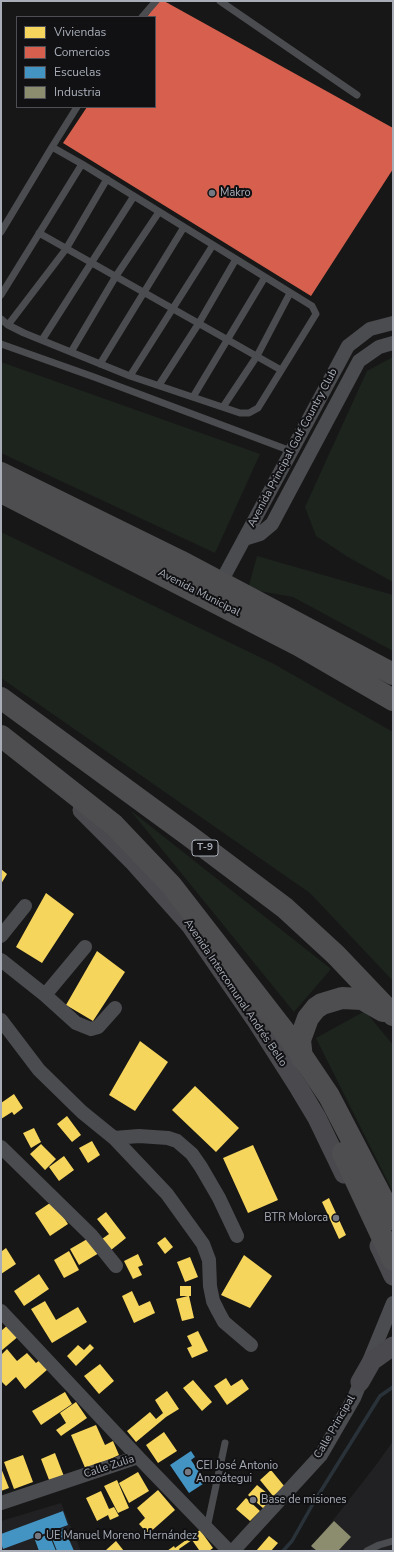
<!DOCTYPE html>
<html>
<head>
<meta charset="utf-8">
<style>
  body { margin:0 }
  #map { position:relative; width:394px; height:1552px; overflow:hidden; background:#171717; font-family:"Nunito Sans",sans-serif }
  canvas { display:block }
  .frame { position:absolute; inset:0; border:2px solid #a8adb8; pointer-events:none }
  .legend { position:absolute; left:16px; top:16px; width:140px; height:92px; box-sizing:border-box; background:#111113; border:1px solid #4d4f55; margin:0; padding:5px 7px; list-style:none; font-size:12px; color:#a8adb8 }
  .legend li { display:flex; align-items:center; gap:8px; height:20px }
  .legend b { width:20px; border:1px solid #4d4f55 }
</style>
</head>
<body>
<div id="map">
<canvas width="394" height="1552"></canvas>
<div class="frame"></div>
<ul class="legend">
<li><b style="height:11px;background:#f6d55c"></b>Viviendas</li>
<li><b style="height:11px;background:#d6604d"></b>Comercios</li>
<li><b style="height:11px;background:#4393c3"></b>Escuelas</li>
<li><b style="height:11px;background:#8c8c6e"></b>Industria</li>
</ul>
</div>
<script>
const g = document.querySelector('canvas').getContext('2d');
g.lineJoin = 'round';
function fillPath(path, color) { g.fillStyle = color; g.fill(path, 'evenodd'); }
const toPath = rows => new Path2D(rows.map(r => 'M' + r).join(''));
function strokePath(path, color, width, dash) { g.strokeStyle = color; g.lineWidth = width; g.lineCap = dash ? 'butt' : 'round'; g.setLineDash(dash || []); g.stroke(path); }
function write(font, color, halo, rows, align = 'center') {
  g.font = font + ' "Nunito Sans",sans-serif'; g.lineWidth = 4; g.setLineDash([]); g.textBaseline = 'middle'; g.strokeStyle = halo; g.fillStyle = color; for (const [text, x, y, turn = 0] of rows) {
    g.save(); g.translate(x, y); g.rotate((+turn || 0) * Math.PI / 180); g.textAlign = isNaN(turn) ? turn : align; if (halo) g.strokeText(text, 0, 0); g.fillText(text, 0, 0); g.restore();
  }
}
fillPath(toPath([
  [393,1441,393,1551,309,1551,376,1465],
  [61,1503,81,1551,1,1551,1,1521]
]), '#212123');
fillPath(toPath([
  [393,357,393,582,348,557,316,536,305,507,367,371],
  [1,362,260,454,215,553,1,453],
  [1,532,274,664,393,732,393,981,310,893,1,678],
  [257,556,393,595,393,651,293,597,248,589],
  [130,810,331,969,294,1012],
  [365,1011,393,1045,393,1192,316,1038]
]), '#1d241e');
fillPath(toPath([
  [1,869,7,874,1,884],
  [46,893,74,914,42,963,16,947],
  [97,951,125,972,93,1021,66,1005],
  [140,1041,168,1062,135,1111,109,1095],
  [195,1086,239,1128,216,1152,172,1110],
  [14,1094,23,1108,14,1115,12,1112,1,1119,1,1103],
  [67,1116,81,1135,72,1142,57,1124],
  [34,1128,41,1142,31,1148,23,1133],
  [92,1141,100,1155,88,1163,79,1148],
  [41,1144,56,1159,45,1170,30,1154],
  [253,1145,278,1200,248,1213,223,1158],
  [64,1156,74,1170,59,1181,49,1167],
  [329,1198,346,1235,339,1239,322,1202],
  [53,1201,68,1224,50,1236,35,1213],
  [106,1212,126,1238,111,1250,102,1239,109,1234,97,1219],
  [165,1237,173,1247,165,1254,157,1243],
  [89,1238,99,1253,79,1265,70,1249],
  [6,1248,16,1264,1,1274,1,1249,2,1251],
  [69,1251,79,1270,64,1278,54,1260],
  [138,1254,143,1265,138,1267,142,1275,133,1279,124,1261],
  [244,1255,272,1276,250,1308,221,1295],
  [190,1257,198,1277,185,1282,177,1262],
  [39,1274,49,1289,24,1306,14,1291],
  [180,1286,191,1286,191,1296,189,1296,194,1318,182,1321,176,1299,188,1296,180,1296],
  [132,1291,139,1306,150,1301,155,1313,134,1323,122,1296],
  [45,1301,56,1320,78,1307,87,1322,52,1343,31,1309],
  [10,1323,20,1335,1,1351,1,1331],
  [198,1331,208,1351,192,1358,187,1348,192,1346,187,1336],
  [90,1344,94,1348,76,1366,67,1356,78,1345,84,1350],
  [7,1349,17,1361,27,1353,36,1363,41,1359,48,1369,25,1389,16,1377,6,1386,1,1381,1,1355],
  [100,1364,114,1381,99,1394,84,1376],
  [226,1378,231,1386,242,1379,249,1389,227,1405,214,1386],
  [193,1380,212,1402,202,1411,183,1388],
  [167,1391,179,1409,166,1417,136,1442,127,1431,150,1412,156,1419,163,1413,155,1400],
  [65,1392,72,1404,41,1425,32,1411],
  [76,1402,87,1418,61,1436,56,1430,66,1423,60,1413],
  [96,1425,105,1445,113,1441,119,1455,86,1470,71,1435],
  [164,1432,177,1451,158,1463,146,1445],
  [55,1453,65,1479,51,1485,41,1459],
  [23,1455,33,1482,14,1489,4,1462],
  [1,1468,9,1488,1,1491],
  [271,1470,285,1487,273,1496,260,1480],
  [138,1472,149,1491,129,1503,119,1483],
  [117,1480,129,1508,118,1513,104,1486],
  [257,1485,273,1498,264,1509,248,1495],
  [158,1490,175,1510,148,1534,139,1524,145,1518,137,1508],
  [101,1491,109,1509,114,1507,119,1516,110,1520,108,1515,97,1521,86,1498],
  [246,1498,260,1511,250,1521,236,1509],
  [200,1530,213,1548,209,1551,198,1551,199,1550,192,1540,179,1549,180,1551,167,1551,174,1546,175,1548],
  [269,1536,278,1543,271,1551,256,1551],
  [116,1541,124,1551,107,1551,106,1550]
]), '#f6d55c');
fillPath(toPath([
  [158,1,164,1,393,128,393,169,311,296,63,143,87,107,155,107,155,17,147,17]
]), '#d6604d');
fillPath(toPath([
  [191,1451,195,1457,191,1460,206,1482,189,1493,170,1465],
  [63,1511,68,1525,3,1549,1,1543,1,1534],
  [64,1528,74,1551,57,1551,50,1533],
  [49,1534,56,1551,39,1551,35,1540]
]), '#4393c3');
fillPath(toPath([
  [334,1521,351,1537,338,1551,317,1551,311,1546]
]), '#8c8c6e');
strokePath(toPath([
  [283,1551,292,1541,314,1502,380,1396,393,1387]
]), '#2a3239', 3.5);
strokePath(toPath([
  [220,1,357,95],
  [142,17,156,1],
  [52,147,77,107],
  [1,232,52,147,82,164,312,306,316,314,258,408,249,413,240,413,130,376,24,333,8,325,1,319],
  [39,233,281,370],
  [1,295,82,164],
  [8,325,66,249,107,179],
  [42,340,134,196],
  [1,344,94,377,291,451],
  [71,352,116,276,159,212],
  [100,364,184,227],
  [130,376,213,245],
  [159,385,199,323,236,259],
  [193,397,265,277],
  [223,407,257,356,290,293],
  [207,1528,225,1443],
  [367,1551,379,1545,393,1541]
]), '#4b4c50', 7);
strokePath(toPath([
  [244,539,260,534,272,524,359,361,379,347,393,343],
  [221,582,348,346,370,329,393,323],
  [1,936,25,906],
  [1,960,45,995,76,1023,91,1029,98,1027,115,1008],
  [45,995,85,947],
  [1,1020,39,1070,82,1112,114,1138,167,1194,203,1244,209,1260,210,1286,213,1301,218,1311,224,1322,251,1345],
  [114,1138,139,1136,168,1138,177,1141,192,1154,201,1167,219,1198,237,1236],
  [1,1147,91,1235,116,1266],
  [1,1311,138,1457],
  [1,1503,138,1457,229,1551],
  [233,1551,321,1455,354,1398,393,1303]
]), '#4b4c50', 14);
strokePath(toPath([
  [82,810,133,861,191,926,255,1019,299,1088,317,1118,344,1174],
  [379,1246,393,1276],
  [360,1382,372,1361,393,1346]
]), '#4a4a4e', 19);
strokePath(toPath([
  [1,473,180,561,393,674],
  [1,492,300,646,393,700],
  [1,698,188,835,285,908,336,955,393,1015],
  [1,736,114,825,171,885,292,1041,329,1096,393,1219],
  [302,1059,300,1040,308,1018,316,1008,322,1004,342,998,362,999,383,1011],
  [343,1153,393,1260]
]), '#4e4e51', 22);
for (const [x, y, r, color] of [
  [212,193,4,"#757880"],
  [336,1218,4,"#757880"],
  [188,1472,4,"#757880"],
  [253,1500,4,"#757880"],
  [38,1536,4,"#757880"]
]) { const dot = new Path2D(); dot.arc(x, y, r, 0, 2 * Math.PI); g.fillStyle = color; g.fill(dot); strokePath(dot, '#111113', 1.5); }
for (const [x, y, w] of [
  [205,848,26]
]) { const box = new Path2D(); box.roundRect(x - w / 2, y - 8, w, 16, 3); g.fillStyle = '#111113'; g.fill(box); strokePath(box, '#a8adb8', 1); }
write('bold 10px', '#a8adb8', null, [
  ["T-9",205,848]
]);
write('11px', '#a8adb8', '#111113', [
  ["Makro",220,193],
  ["BTR Molorca",328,1218,"right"],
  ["CEI José Antonio",196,1466],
  ["Anzoátegui",196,1479],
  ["Base de misiones",261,1500],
  ["UE Manuel Moreno Hernández",46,1536]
], 'left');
write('11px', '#a8adb8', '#111113', [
  ["Avenida Principal Golf Country Club",293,448,-62],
  ["Avenida Municipal",199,593,27],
  ["Avenida Intercomunal Andrés Bello",235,993,56],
  ["Calle Principal",335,1427,-60],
  ["Calle Zulia",109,1467,-18]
]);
</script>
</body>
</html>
